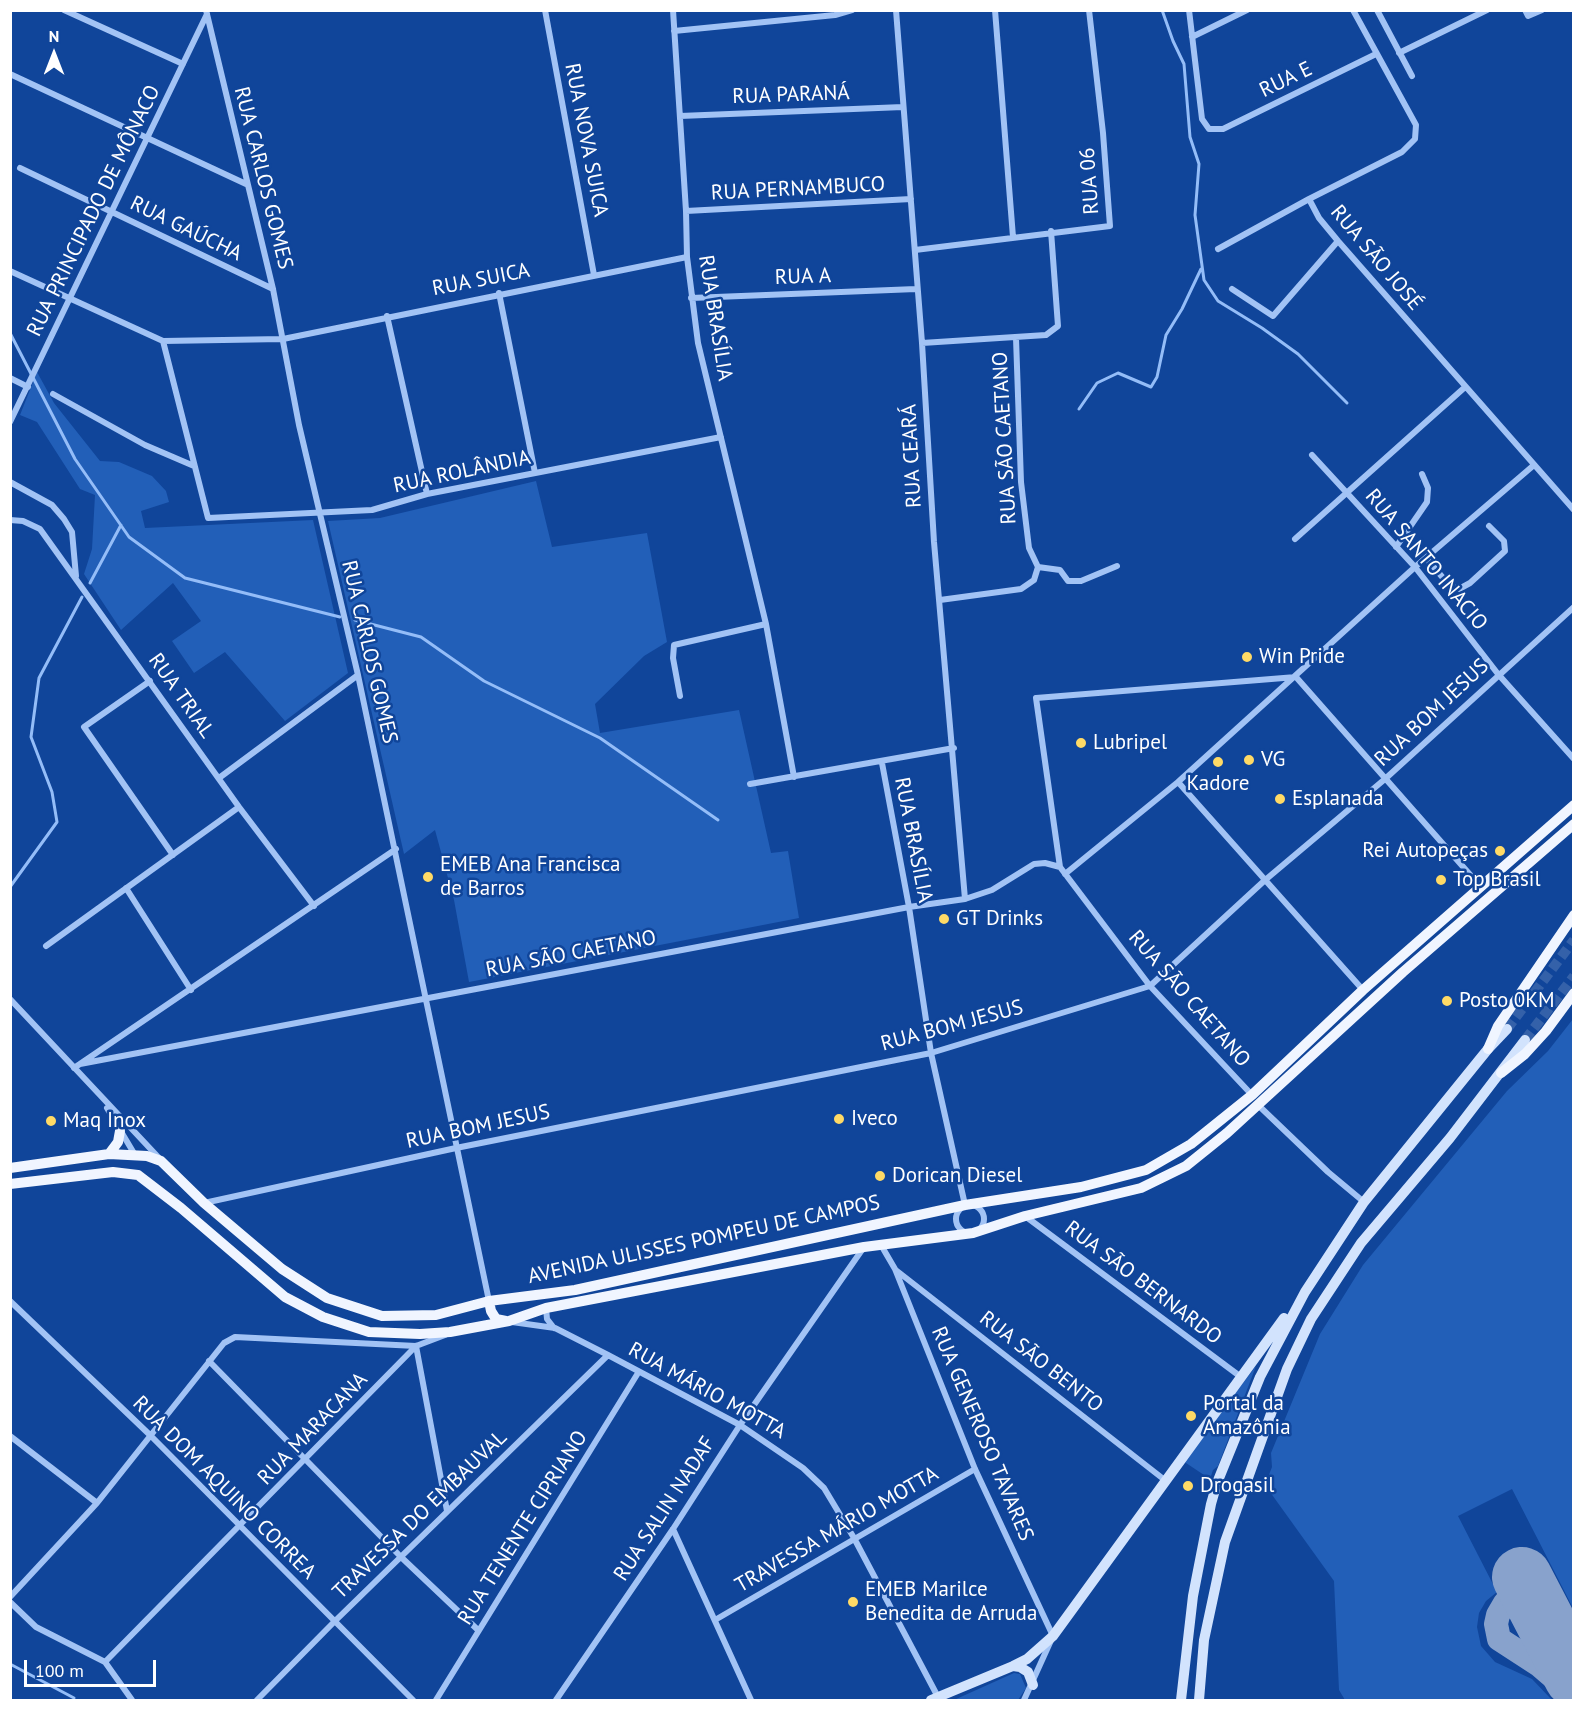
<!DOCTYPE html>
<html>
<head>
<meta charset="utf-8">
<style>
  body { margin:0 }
  #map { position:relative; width:1584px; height:1711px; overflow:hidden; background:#10459a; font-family:"PT Sans",sans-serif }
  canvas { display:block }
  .frame { position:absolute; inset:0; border:12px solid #fff; pointer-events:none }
  .north { position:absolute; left:24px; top:24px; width:60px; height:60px; -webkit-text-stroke:4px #10459a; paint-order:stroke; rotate:0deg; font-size:16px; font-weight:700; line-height:24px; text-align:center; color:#fff }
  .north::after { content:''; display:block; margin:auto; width:21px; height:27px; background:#fff; clip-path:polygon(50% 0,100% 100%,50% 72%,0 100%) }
  .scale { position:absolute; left:24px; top:1660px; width:132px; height:27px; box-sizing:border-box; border:3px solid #fff; border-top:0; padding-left:8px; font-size:18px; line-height:21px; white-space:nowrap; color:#fff; -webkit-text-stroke:4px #10459a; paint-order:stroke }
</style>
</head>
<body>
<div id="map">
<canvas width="1584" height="1711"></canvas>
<div class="frame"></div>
<div class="north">N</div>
<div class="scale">100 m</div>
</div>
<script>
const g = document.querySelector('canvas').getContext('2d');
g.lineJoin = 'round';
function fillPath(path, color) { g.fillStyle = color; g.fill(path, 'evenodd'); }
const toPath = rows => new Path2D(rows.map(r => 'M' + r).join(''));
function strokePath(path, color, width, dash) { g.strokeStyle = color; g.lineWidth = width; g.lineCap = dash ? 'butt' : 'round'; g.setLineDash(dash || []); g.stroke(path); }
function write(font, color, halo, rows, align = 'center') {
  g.font = font + ' "PT Sans",sans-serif'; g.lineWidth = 5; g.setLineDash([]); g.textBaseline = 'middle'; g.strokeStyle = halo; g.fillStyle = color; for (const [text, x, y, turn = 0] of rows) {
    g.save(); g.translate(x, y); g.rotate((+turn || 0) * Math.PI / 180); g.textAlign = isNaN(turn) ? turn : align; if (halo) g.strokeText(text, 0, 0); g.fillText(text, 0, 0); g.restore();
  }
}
fillPath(toPath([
  [37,372,54,403,100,461,119,462,152,476,166,491,169,502,141,511,145,528,313,520,348,673,285,721,225,652,194,673,172,641,201,621,173,583,121,630,84,574,92,549,95,495,80,489,37,422,20,415],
  [536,481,552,547,647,533,667,642,644,656,595,704,600,733,739,710,771,853,788,851,799,918,469,982,454,900,435,830,404,854,328,521,380,518],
  [1573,1019,1573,1608,1512,1489,1458,1516,1497,1592,1486,1601,1479,1613,1477,1627,1481,1646,1495,1662,1532,1679,1552,1700,1345,1700,1339,1690,1334,1581,1265,1485,1272,1467,1271,1453,1320,1334,1363,1265,1507,1091,1548,1051],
  [1256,1366,1218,1466,1213,1470,1210,1479,1183,1461],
  [1014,1673,1020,1674,1026,1688,1018,1700,954,1700]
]), '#225fb8');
strokePath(toPath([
  [1162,10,1173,41,1184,64,1190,137,1199,164,1195,215,1204,280,1218,301,1262,328,1298,354,1347,403],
  [10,333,75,459,129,537,185,578,340,617],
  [1079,409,1097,383,1118,373,1151,387,1157,377,1166,335,1182,309,1201,269],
  [90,583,121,525],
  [355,620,421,637,484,681,600,738,718,820],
  [10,887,57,822,52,792,31,737,39,678,82,597],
  [10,1664,74,1698]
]), '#94bdf8', 3);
strokePath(toPath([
  [1529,1590,1505,1603,1498,1615,1496,1624,1499,1639,1539,1665,1574,1695]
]), '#88a2cc', 24);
strokePath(toPath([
  [1522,1577,1574,1677]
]), '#88a2cc', 60);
strokePath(toPath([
  [1507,1029,1574,940],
  [1525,1040,1574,976]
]), '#3461a9', 10, [10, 5]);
strokePath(toPath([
  [64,10,183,64],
  [206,10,273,289,299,425,358,675,489,1301],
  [545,10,594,275],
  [673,10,686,211,687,257,698,343,766,624,794,777],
  [896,10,922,343,934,542,965,899],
  [995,10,1013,237],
  [1189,10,1202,119,1209,129,1223,129,1376,54],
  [1353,10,1416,125,1415,139,1402,152,1309,199,1319,218,1338,241,1574,510],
  [1377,10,1412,76],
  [1525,10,1528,16,1542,10],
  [674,31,835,15,852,10],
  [1192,37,1247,10],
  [1399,53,1487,10],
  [10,74,246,184],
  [680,116,903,107],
  [20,168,273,289],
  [686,211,911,199],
  [1218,249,1309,199],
  [915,250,1110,226,1103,133,1089,10],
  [10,271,163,341,283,339,687,257],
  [1232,289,1273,316,1338,241],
  [499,293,535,473],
  [691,298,916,289],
  [387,316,427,494],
  [163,341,208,518,372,510,427,494,721,437],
  [922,343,1046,335,1058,326,1051,231],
  [10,378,28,387],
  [53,394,145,445,194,466],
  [10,422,207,14],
  [1312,455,1415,567,1498,674,1574,759],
  [10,482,52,505,64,519,72,532,76,576],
  [10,520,23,521,40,529,239,807,314,906],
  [1295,539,1464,388],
  [1396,547,1427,502,1428,488,1422,474],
  [1426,558,1450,586,1459,589,1470,583,1505,551,1504,541,1489,526],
  [1038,567,1060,570,1068,581,1081,581,1117,566],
  [940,600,1021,589,1034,580,1038,567,1029,548,1021,482,1016,338],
  [150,681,84,727,173,855],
  [680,696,673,658,674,645,766,624],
  [882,763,909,907,931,1053,965,1205],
  [219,778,358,675],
  [1178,782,1363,990],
  [750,784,954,748],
  [1060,867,1036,698,1296,677,1480,886],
  [1065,874,1178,782,1415,567,1534,465],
  [126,888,191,990],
  [46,946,239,807],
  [10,999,159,1158],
  [80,1064,909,907,965,899,992,890,1034,864,1045,863,1060,867,1150,986,1252,1095],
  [74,1068,396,849],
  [1258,1105,1328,1172,1364,1202],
  [107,1108,135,1155],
  [204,1203,456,1148,931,1053,1150,986,1264,881,1385,779,1574,607],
  '956 1219a14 14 0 1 1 28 0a14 14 0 1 1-28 0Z',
  [1025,1216,1241,1377],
  [881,1245,895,1269,975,1469,1053,1636,1024,1700],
  [897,1271,1166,1481],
  [10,1301,151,1436,413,1700],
  [546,1308,547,1319,554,1328],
  [512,1322,555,1328,608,1355,740,1425,803,1468,824,1488,854,1538,938,1697],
  [416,1346,447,1511],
  [209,1361,401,1557,478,1630],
  [10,1436,97,1503],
  [673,1529,751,1700],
  [10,1597,97,1503,224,1343,235,1337,416,1346,445,1335],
  [10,1602,36,1627,105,1662,132,1700],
  [715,1620,975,1469],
  [105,1662,416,1346],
  [257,1700,334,1622,608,1355],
  [436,1700,638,1373],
  [556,1700,673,1529,740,1425,864,1247]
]), '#a2c3f5', 6);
strokePath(toPath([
  [1013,1666,1020,1667,1028,1672,1033,1685],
  [931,1700,1013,1666,1027,1659,1053,1636,1284,1318],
  [1181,1700,1193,1596,1211,1504,1217,1483,1260,1377,1305,1292,1364,1202,1488,1049,1507,1029],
  [1199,1700,1204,1640,1225,1542,1287,1369,1311,1319,1361,1243,1450,1138,1525,1040]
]), '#d2e3fd', 10);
strokePath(toPath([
  [1488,1049,1498,1026,1574,915],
  [1501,1073,1525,1054,1546,1031,1574,993],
  [109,1154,118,1142,120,1131],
  [10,1168,109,1154,147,1156,161,1161,204,1203,282,1269,327,1298,382,1316,436,1315,489,1301,575,1290,965,1205,1081,1187,1146,1170,1191,1144,1252,1095,1363,990,1574,805],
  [10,1184,113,1172,138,1175,181,1208,285,1297,323,1317,369,1332,420,1334,450,1332,509,1321,546,1308,864,1247,973,1233,1025,1216,1141,1188,1186,1166,1227,1133,1403,972,1574,824],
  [489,1301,491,1311,496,1319,506,1321]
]), '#f0f5ff', 10);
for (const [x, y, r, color] of [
  [1247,657,6,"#ffda66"],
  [1081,743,6,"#ffda66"],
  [1249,760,6,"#ffda66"],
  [1218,762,6,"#ffda66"],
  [1280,799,6,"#ffda66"],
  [1500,851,6,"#ffda66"],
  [428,877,6,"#ffda66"],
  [1441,880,6,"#ffda66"],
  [944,919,6,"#ffda66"],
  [1447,1001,6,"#ffda66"],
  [839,1119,6,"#ffda66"],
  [51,1121,6,"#ffda66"],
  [880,1176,6,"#ffda66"],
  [1191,1416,6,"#ffda66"],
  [1188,1486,6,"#ffda66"],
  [853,1602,6,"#ffda66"]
]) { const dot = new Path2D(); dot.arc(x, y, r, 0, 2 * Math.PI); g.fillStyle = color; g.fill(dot); strokePath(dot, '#10459a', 2); }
write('21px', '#fff', '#10459a', [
  ["RUA E",1286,80,-26],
  ["RUA PARANÁ",791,95,-2],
  ["RUA NOVA SUICA",586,140,79],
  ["RUA CARLOS GOMES",263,178,76],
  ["RUA 06",1090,181,-94],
  ["RUA PERNAMBUCO",798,189,-3],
  ["RUA PRINCIPADO DE MÔNACO",94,211,-64],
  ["RUA GAÚCHA",186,229,26],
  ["RUA SÃO JOSÉ",1376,258,50],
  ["RUA A",803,277,-2],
  ["RUA SUICA",481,280,-11],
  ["RUA BRASÍLIA",715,318,81],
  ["RUA SÃO CAETANO",1005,438,-93],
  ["RUA CEARÁ",912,456,-93],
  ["RUA ROLÂNDIA",462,472,-12],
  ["RUA SANTO INACIO",1426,560,50],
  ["RUA CARLOS GOMES",369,652,77],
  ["RUA TRIAL",181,696,55],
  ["RUA BOM JESUS",1432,713,-43],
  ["RUA BRASÍLIA",913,840,79],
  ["RUA SÃO CAETANO",571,954,-11],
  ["RUA SÃO CAETANO",1189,999,49],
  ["RUA BOM JESUS",952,1026,-15],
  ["RUA BOM JESUS",478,1127,-12],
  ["AVENIDA ULISSES POMPEU DE CAMPOS",704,1240,-12],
  ["RUA SÃO BERNARDO",1143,1283,37],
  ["RUA SÃO BENTO",1041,1362,38],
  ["RUA MÁRIO MOTTA",707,1391,29],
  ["RUA MARACANA",313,1429,-46],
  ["RUA GENEROSO TAVARES",982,1434,67],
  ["RUA DOM AQUINO CORREA",224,1488,45],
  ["RUA SALIN NADAF",665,1509,-57],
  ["TRAVESSA DO EMBAUVAL",420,1515,-44],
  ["RUA TENENTE CIPRIANO",523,1528,-58],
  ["TRAVESSA MÁRIO MOTTA",837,1530,-30]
]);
write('21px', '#fff', '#10459a', [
  ["Win Pride",1259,657],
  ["Lubripel",1093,743],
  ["VG",1261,760],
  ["Kadore",1218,784,"center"],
  ["Esplanada",1292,799],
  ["Rei Autopeças",1488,851,"right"],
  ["EMEB Ana Francisca",440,865],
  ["de Barros",440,889],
  ["Top Brasil",1453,880],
  ["GT Drinks",956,919],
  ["Posto 0KM",1459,1001],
  ["Iveco",851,1119],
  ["Maq Inox",63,1121],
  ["Dorican Diesel",892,1176],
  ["Portal da",1203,1404],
  ["Amazônia",1203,1428],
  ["Drogasil",1200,1486],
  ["EMEB Marilce",865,1590],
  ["Benedita de Arruda",865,1614]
], 'left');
</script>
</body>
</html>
